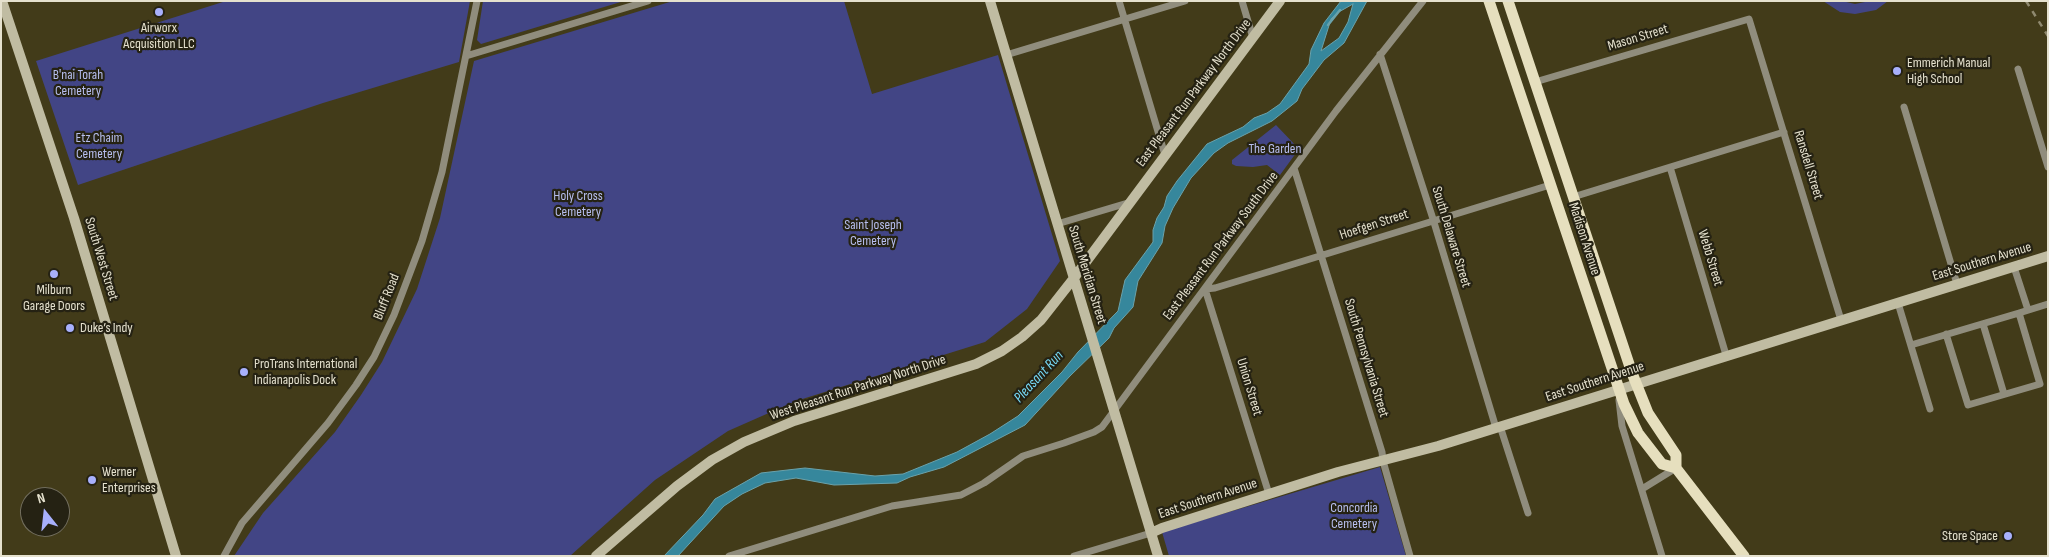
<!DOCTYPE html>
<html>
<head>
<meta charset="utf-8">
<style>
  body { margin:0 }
  #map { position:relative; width:2049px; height:557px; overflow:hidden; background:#423b19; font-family:"Sofia Sans Condensed",sans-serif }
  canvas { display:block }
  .frame { position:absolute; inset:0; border:2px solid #e5e1ce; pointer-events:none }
  .north { position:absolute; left:20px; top:487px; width:50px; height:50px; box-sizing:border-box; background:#252213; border:1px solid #726e5e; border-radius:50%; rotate:344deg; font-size:14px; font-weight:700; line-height:20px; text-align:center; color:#e5e1ce }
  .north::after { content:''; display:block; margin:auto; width:18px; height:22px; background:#a8b0fc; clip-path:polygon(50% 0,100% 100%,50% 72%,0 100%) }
</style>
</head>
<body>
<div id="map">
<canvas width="2049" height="557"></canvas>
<div class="frame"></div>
<div class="north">N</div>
</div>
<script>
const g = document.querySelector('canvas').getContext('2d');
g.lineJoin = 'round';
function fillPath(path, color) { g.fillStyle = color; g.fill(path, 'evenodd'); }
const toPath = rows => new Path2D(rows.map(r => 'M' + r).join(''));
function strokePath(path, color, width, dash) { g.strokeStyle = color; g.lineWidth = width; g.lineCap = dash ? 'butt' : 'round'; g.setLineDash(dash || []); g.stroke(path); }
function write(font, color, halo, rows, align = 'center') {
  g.font = font + ' "Sofia Sans Condensed",sans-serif'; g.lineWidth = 4.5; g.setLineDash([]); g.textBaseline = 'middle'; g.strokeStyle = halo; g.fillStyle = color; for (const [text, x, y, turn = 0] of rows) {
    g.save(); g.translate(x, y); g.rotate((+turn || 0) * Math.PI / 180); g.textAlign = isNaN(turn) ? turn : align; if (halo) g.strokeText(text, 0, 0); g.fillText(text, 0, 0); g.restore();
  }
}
fillPath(toPath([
  [226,1,470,1,459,62,323,103,78,185,36,61],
  [483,1,624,1,481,44,477,40],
  [673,1,844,1,872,94,998,55,1060,261,1027,309,985,342,796,401,728,431,655,480,570,556,234,556,263,513,335,432,361,395,382,362,417,289,440,218,474,61],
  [1823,1,1842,1,1855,4,1870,1,1888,1,1876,10,1855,14,1840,12],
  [1276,125,1299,149,1280,175,1267,165,1253,167,1236,166,1232,164,1232,160],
  [1380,467,1406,556,1169,556,1162,532]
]), '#424585');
const water = toPath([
  [1341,1,1367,1,1344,43,1324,60,1302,89,1297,101,1272,121,1228,143,1214,153,1191,178,1173,208,1165,226,1162,243,1138,281,1133,307,1114,328,1109,338,1070,376,1025,425,944,467,910,477,897,483,834,485,796,478,765,483,742,494,724,506,678,556,664,556,703,515,715,499,761,473,805,468,875,476,903,474,957,452,990,434,1018,416,1062,372,1078,352,1118,311,1125,280,1153,242,1153,230,1157,218,1164,207,1167,196,1177,181,1207,144,1243,127,1254,118,1267,113,1280,104,1309,64,1311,50,1324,23,1341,1],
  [1353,4,1348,22,1339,38,1321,51,1331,19,1337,13,1353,4]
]);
fillPath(water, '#36879c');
strokePath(water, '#6aa2ab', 1);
strokePath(toPath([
  [1328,25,1340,10]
]), '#6aa2ab', 2.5);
strokePath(toPath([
  [1119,1,1165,155],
  [1242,1,1253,38],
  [1380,54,1433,219,1496,428],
  [1006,55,1185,1],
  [466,56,648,1],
  [2018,69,2048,167],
  [1535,82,1749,19,1841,320],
  [1904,107,1957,284],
  [1670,167,1726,355],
  [1294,168,1382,452,1383,461,1410,556],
  [1573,197,1784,132],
  [1057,224,1131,202],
  [2014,267,2028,310],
  [1898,303,1930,409],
  [1983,324,2004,394],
  [1946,334,1968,405,2040,384,2019,313,2048,304],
  [1911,345,2019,313],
  [1619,400,1622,426,1662,556],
  [1500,426,1528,513],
  [1642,489,1676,468],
  [1269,494,1205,289,1215,288,1271,271,1550,185],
  [224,556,242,523,328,423,356,385,374,357,394,315,422,241,442,172,477,1],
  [729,556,892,506,961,495,984,483,1023,456,1064,443,1094,432,1102,427,1336,111,1423,1],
  [1074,556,1151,533]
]), '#908d7d', 7);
strokePath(toPath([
  [2,1,74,218,176,556],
  [990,1,1158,556],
  [1151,533,1162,528,1338,472,1438,446,2048,256],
  [596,556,677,486,712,460,744,442,794,421,976,364,1002,351,1022,337,1041,320,1074,278,1280,1]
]), '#c0bca2', 10);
strokePath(toPath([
  [1489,1,1624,404,1638,433,1662,464,1676,468],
  [1508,1,1632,373,1648,413,1676,455,1676,468,1744,556]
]), '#e6dfbe', 11);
strokePath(toPath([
  [2026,1,2048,36]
]), '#8f896f', 2.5, [6, 6]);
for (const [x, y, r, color] of [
  [159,12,5,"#a8b0fc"],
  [1897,71,5,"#a8b0fc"],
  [54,274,5,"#a8b0fc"],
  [70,328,5,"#a8b0fc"],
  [244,372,5,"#a8b0fc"],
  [92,480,5,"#a8b0fc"],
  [2008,536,5,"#a8b0fc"]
]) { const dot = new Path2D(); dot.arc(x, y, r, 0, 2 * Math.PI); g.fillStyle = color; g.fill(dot); strokePath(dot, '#252213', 2); }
write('14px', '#e5e1ce', '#252213', [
  ["Airworx",159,28,"center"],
  ["Acquisition LLC",159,44,"center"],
  ["Emmerich Manual",1907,63],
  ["High School",1907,79],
  ["Milburn",54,290,"center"],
  ["Garage Doors",54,306,"center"],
  ["Duke’s Indy",80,328],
  ["ProTrans International",254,364],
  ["Indianapolis Dock",254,380],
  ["Werner",102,472],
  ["Enterprises",102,488],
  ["Store Space",1998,536,"right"]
], 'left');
write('14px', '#e5e1ce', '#252213', [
  ["Mason Street",1638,38,-17],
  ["East Pleasant Run Parkway North Drive",1194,93,-53],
  ["Ransdell Street",1808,165,73],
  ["Hoefgen Street",1374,225,-18],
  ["South Delaware Street",1451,237,73],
  ["Madison Avenue",1584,239,72],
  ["East Pleasant Run Parkway South Drive",1221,246,-53],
  ["Webb Street",1710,258,73],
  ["South West Street",101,259,73],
  ["East Southern Avenue",1982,262,-17],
  ["South Meridian Street",1087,275,73],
  ["Bluff Road",387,297,-68],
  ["South Pennsylvania Street",1366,358,73],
  ["East Southern Avenue",1595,382,-18],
  ["Union Street",1249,387,73],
  ["West Pleasant Run Parkway North Drive",858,388,-18],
  ["East Southern Avenue",1208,499,-18]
]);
write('14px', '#b7beee', '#252213', [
  ["B'nai Torah",78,75],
  ["Cemetery",78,91],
  ["Etz Chaim",99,138],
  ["Cemetery",99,154],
  ["The Garden",1275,149],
  ["Holy Cross",578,196],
  ["Cemetery",578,212],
  ["Saint Joseph",873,225],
  ["Cemetery",873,241],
  ["Concordia",1354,508],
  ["Cemetery",1354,524]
]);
write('italic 15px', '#76daf7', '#252213', [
  ["Pleasant Run",1039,377,-47]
]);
</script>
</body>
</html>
